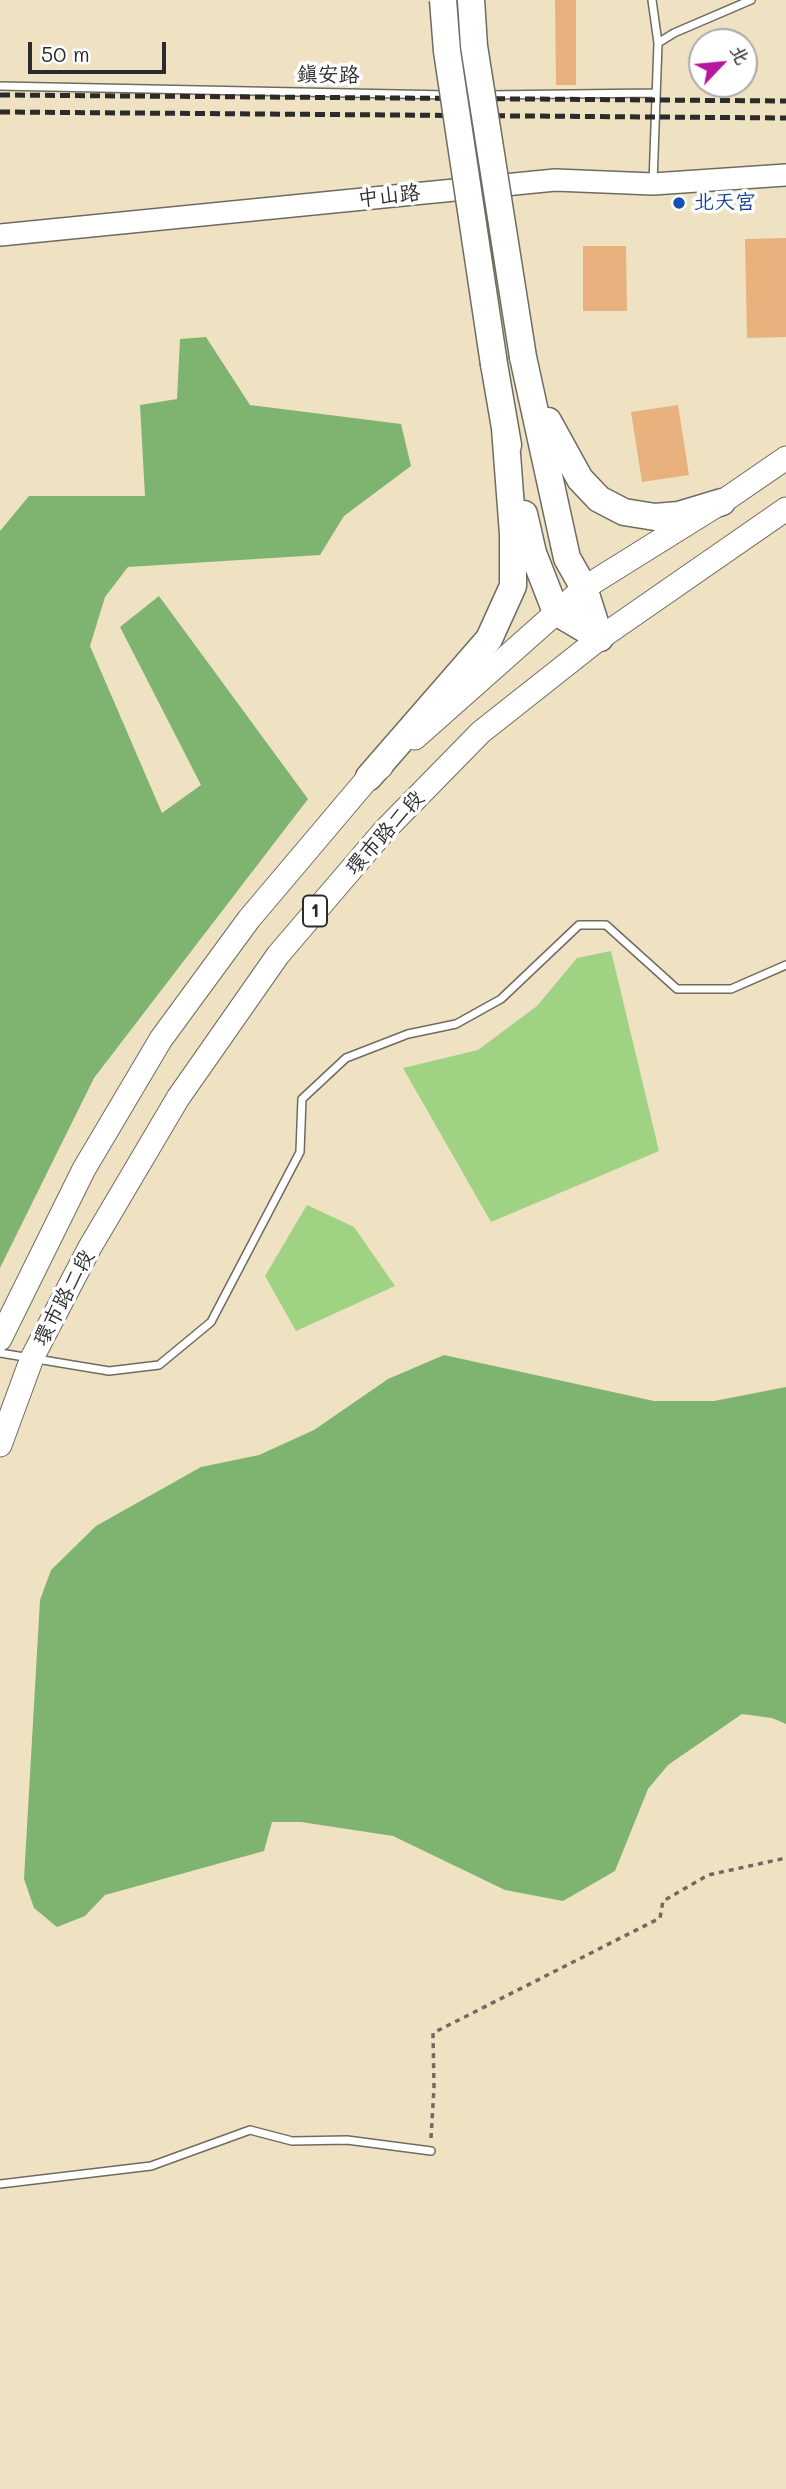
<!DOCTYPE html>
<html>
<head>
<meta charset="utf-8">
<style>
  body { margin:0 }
  #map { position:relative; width:786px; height:2489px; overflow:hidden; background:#eee2c2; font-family:Mali,"LXGW WenKai TC",sans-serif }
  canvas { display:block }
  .north { position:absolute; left:688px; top:28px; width:70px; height:70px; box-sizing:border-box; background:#fff; border:2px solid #aaa; border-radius:50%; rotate:64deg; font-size:19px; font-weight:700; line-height:28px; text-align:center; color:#2b2b2b }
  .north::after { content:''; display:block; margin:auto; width:24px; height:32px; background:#b5179e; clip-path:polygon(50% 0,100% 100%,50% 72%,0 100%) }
  .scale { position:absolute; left:28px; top:42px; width:138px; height:32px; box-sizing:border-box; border:4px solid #2b2b2b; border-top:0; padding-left:9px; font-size:21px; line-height:24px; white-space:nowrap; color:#2b2b2b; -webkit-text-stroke:5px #fff; paint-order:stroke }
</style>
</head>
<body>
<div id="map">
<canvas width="786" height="2489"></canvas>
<div class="north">北</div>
<div class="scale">50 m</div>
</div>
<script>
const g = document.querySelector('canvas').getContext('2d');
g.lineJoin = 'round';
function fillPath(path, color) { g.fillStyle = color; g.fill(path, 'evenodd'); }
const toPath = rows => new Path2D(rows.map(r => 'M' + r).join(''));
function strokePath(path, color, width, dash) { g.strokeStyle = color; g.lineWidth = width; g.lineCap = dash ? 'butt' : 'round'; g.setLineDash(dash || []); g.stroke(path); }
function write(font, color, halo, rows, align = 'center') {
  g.font = font + ' Mali,"LXGW WenKai TC",sans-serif'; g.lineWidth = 7; g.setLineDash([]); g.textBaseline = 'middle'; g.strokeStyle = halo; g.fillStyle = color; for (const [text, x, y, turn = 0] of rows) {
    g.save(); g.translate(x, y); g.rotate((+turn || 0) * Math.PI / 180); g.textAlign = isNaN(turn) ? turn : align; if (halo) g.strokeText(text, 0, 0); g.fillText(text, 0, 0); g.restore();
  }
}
fillPath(toPath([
  [611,951,659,1151,491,1222,403,1068,478,1050,537,1006,577,958],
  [307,1205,354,1227,395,1286,296,1331,265,1276]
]), '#9fd282');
fillPath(toPath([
  [206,337,250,405,401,424,411,466,344,516,320,555,128,567,105,597,90,646,162,813,201,785,120,627,159,596,308,799,94,1078,0,1268,0,531,29,496,145,496,140,405,177,399,180,339],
  [444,1355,654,1401,714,1401,786,1387,786,1724,772,1718,742,1714,668,1765,648,1789,615,1871,563,1901,505,1890,393,1836,301,1822,272,1822,264,1851,105,1895,85,1916,57,1927,34,1908,24,1879,40,1600,51,1570,96,1526,201,1467,259,1455,314,1430,388,1379]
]), '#7fb470');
fillPath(toPath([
  [555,0,576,0,576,85,556,85],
  [786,238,786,337,747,338,745,239],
  [583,246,626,246,627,311,583,311],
  [678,405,689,475,642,482,631,412]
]), '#e9b17d');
const lane = toPath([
  [652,0,658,43],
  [0,86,448,95],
  [488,95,655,93],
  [653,183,658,43,674,33,751,0],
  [0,1353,109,1371,159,1365,211,1322,300,1152,302,1099,346,1058,408,1034,456,1024,501,999,579,925,606,925,677,989,731,989,786,965],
  [0,2184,151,2166,250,2130,292,2141,347,2140,431,2151]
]);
const secondary = toPath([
  [0,235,555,180,653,184,786,175]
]);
const primary = toPath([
  [415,738,584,588,722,502,786,458],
  [0,1339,84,1169,161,1039,249,919,369,777,381,767],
  [0,1445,32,1358,90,1247,178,1098,278,955,384,831,481,732,600,638,786,509]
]);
const highway = toPath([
  [523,357,567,558,584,588,600,638],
  [494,364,508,445],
  [548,421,580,479,599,499,624,512,655,517,679,515,722,502],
  [524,514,533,553,556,612,600,638],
  [369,777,489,639,513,586,513,534,505,428]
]);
strokePath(lane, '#6f6b60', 10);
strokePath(secondary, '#6f6b60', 24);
strokePath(primary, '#6f6b60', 25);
strokePath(highway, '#6f6b60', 29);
strokePath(toPath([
  [431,2138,434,2088,433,2033,660,1918,663,1901,708,1875,786,1858]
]), '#6f6b60', 3.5, [5, 5]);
strokePath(lane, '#fff', 7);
strokePath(secondary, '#fff', 21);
strokePath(primary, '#fff', 23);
strokePath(highway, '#fff', 26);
strokePath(toPath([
  [0,95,786,101],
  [0,112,786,118]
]), '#2b2b2b', 5, [10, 5]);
const highwayBridge = toPath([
  [443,0,447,51,494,364],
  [471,0,474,46,523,357]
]);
strokePath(highwayBridge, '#6f6b60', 29, []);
strokePath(highwayBridge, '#fff', 26);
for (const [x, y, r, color] of [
  [679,203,7,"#1a4fb4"]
]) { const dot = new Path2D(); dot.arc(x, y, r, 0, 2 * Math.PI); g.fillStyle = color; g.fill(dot); strokePath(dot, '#fff', 2.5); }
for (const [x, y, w] of [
  [315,911,24]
]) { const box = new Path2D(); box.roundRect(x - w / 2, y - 15.5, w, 31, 5); g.fillStyle = '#fff'; g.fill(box); strokePath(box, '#2b2b2b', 2); }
write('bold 19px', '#2b2b2b', null, [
  ["1",315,911]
]);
write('21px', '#2b2b2b', '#fff', [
  ["鎮安路",328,75,1],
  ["中山路",389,196,-6],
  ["環市路二段",385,833,-48],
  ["環市路二段",64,1298,-62]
]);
write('21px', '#164399', '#fff', [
  ["北天宮",693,203]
], 'left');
</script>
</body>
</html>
